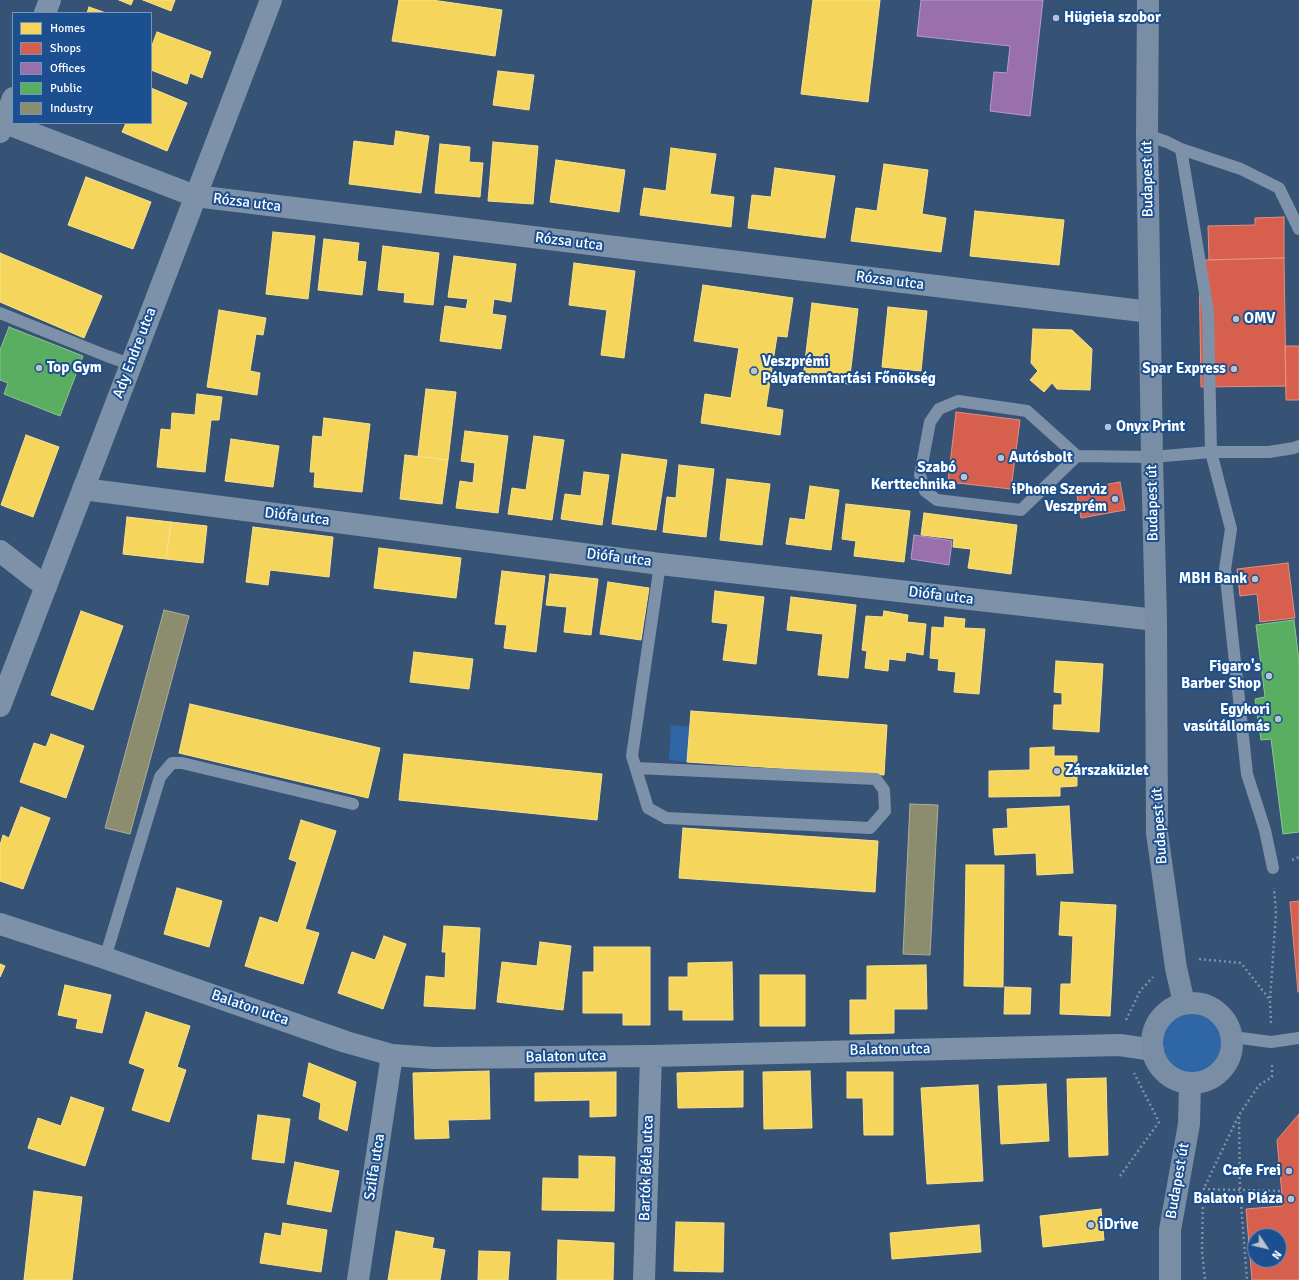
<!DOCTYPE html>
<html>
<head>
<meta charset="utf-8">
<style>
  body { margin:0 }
  #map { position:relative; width:1299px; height:1280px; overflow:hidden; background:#365274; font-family:Signika,sans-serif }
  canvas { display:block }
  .legend { position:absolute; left:12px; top:12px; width:140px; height:112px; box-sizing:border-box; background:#1b4f8f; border:1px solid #7695bc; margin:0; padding:5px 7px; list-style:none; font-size:12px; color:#fff }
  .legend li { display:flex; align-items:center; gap:8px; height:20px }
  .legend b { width:20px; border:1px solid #7695bc }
  .north { position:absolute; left:1247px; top:1228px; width:40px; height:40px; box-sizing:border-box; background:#1b4f8f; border:1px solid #7695bc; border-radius:50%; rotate:125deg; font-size:11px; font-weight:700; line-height:16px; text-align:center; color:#fff }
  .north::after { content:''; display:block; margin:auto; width:14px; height:18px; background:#b9c2ce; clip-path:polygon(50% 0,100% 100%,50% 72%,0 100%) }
</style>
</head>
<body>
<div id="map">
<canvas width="1299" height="1280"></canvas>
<ul class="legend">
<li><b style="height:11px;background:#f6d55c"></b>Homes</li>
<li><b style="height:11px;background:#d6604d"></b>Shops</li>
<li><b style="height:11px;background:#9970ab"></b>Offices</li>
<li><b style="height:11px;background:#5aae61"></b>Public</li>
<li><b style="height:11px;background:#8c8c6e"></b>Industry</li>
</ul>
<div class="north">N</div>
</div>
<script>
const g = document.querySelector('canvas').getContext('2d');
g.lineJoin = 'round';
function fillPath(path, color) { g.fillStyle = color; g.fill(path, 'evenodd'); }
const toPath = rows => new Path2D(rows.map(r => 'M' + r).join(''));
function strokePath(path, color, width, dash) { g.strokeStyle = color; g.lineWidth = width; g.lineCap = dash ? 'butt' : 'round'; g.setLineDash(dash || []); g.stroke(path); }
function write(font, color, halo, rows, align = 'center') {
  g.font = font + ' Signika,sans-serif'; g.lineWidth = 4; g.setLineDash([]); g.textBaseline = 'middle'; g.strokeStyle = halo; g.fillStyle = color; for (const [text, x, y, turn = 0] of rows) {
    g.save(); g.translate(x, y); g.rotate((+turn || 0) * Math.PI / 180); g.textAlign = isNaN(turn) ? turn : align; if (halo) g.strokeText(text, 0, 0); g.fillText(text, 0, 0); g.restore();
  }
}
fillPath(toPath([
  [671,725,690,727,687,762,669,760],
  '1152 1043a40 40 0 1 1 80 0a40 40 0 1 1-80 0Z'
]), '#2f66a5');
const homes = toPath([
  [119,0,133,0,131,5,119,0],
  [143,0,175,0,171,11,143,0],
  [399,0,432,0,502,10,495,56,392,41,399,0],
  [813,0,880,0,868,102,801,94,813,0],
  [89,7,106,13,87,13,89,7],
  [157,32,211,52,202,78,190,73,187,84,151,70,151,48,157,32],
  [498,71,534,75,529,110,493,105,498,71],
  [151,88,187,103,167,151,122,132,126,123,151,123,151,88],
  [396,131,429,136,421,193,349,184,354,141,394,146,396,131],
  [493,142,538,146,533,204,488,201,493,142],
  [440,144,470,147,469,162,483,163,480,197,435,193,440,144],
  [671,148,716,154,710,194,734,197,731,227,640,215,644,188,666,191,671,148],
  [556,160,625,170,619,212,550,202,556,160],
  [884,164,928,170,922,214,946,218,941,252,851,241,856,208,877,211,884,164],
  [775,168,835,176,825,238,748,228,752,195,771,197,775,168],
  [86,177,151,202,133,249,68,225,86,177],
  [975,211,1064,220,1059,265,970,256,975,211],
  [273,232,315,236,308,299,266,294,273,232],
  [324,239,359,243,357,261,366,262,362,295,318,290,324,239],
  [383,246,439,253,433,305,404,302,405,293,378,290,383,246],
  [0,253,102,296,84,338,0,302,0,253],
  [454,256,516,264,511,302,494,299,492,314,506,316,501,349,440,341,445,306,466,309,468,299,448,297,454,256],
  [574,263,635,271,624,358,601,355,607,310,569,305,574,263],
  [703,285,793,298,787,337,777,336,766,407,783,410,780,435,701,423,705,394,731,398,739,348,694,341,703,285],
  [812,303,858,309,849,384,803,378,812,303],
  [888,307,927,311,921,371,882,367,888,307],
  [219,310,266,318,263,335,256,334,250,371,260,373,257,395,207,387,219,310],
  [1033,329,1072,330,1092,349,1090,390,1057,389,1052,383,1044,392,1030,380,1038,371,1031,363,1033,329],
  [426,389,456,392,448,460,418,456,426,389],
  [197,394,222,397,219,420,211,420,205,472,157,467,161,429,171,430,172,413,195,415,197,394],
  [324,418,370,424,362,492,314,487,315,472,310,472,313,436,322,437,324,418],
  [465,431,508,436,498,513,456,508,460,481,473,483,475,463,461,461,465,431],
  [26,435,59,447,33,517,1,505,26,435],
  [534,436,564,440,552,520,508,514,512,488,526,490,534,436],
  [231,439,279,446,273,487,225,481,231,439],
  [622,454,667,460,656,530,612,524,622,454],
  [405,455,448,460,442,504,400,499,405,455],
  [679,465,714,469,706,537,663,532,667,497,676,498,679,465],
  [584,472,609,475,602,525,561,519,565,494,581,496,584,472],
  [727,479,770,484,762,545,720,540,727,479],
  [810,486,839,490,831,550,786,544,790,518,805,520,810,486],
  [846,504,910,511,904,562,854,556,856,541,842,539,846,504],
  [924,513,1017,525,1011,574,968,568,971,549,953,547,954,539,921,535,924,513],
  [127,517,171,522,166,559,123,554,127,517],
  [171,522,207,526,203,563,166,559,171,522],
  [253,527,333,537,329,577,270,570,268,585,246,582,253,527],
  [379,548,461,558,456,598,374,588,379,548],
  [502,571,545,576,536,652,504,648,507,625,495,624,502,571],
  [550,574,598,579,591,635,564,632,567,607,546,605,550,574],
  [608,582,649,588,641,640,600,634,608,582],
  [715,591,764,597,756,664,723,660,728,624,712,622,715,591],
  [791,597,856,605,848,678,818,675,823,634,787,630,791,597],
  [81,611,123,626,93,710,51,695,81,611],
  [884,611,908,615,907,622,926,624,923,655,906,652,905,661,889,659,888,671,865,668,867,651,862,650,866,616,883,617,884,611],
  [945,617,965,619,964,628,985,629,979,694,954,692,956,672,938,670,939,659,930,658,932,627,944,628,945,617],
  [414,652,473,659,469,689,410,682,414,652],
  [1056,661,1103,664,1099,732,1053,729,1054,705,1062,705,1062,693,1054,692,1056,661],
  [190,704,380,748,368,798,179,753,190,704],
  [691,711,887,725,884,775,687,762,691,711],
  [51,734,84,746,66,798,20,782,34,743,46,747,51,734],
  [1054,747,1054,756,1077,756,1077,786,1060,787,1060,796,989,797,989,771,1030,770,1030,748,1054,747],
  [404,754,602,774,597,820,399,800,404,754],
  [1069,806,1073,873,1037,875,1036,853,995,855,993,829,1008,828,1007,809,1069,806],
  [21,807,50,818,23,889,0,881,0,845,3,835,9,838,21,807],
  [301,820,336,831,305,929,319,933,303,984,245,966,260,917,278,923,297,862,289,859,301,820],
  [683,828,878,841,875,892,679,878,683,828],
  [966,865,1004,865,1003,987,964,986,966,865],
  [177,888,222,901,209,947,164,934,177,888],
  [1061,902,1116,905,1110,1016,1060,1014,1061,984,1071,984,1073,936,1059,935,1061,902],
  [444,926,480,928,475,1009,424,1006,426,976,445,978,446,952,442,952,444,926],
  [384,936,406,944,383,1009,338,993,352,952,375,960,384,936],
  [540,942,571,946,563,1010,497,1002,502,962,537,966,540,942],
  [594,947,650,947,650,1025,623,1025,623,1013,583,1013,583,972,594,972,594,947],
  [732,962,733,1020,683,1020,683,1010,669,1010,669,977,688,977,688,963,732,962],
  [0,964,5,966,0,977,0,964],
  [926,965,927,1009,894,1009,894,1033,850,1034,850,1000,867,1000,867,966,926,965],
  [760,975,805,975,805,1026,760,1026,760,975],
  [65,985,111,995,102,1033,76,1028,78,1019,58,1015,65,985],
  [1005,987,1031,988,1030,1014,1004,1014,1005,987],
  [146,1012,190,1026,177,1067,186,1070,169,1122,132,1110,145,1069,129,1063,146,1012],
  [309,1063,356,1082,347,1131,319,1119,321,1103,303,1096,309,1063],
  [489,1071,490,1119,448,1120,449,1138,415,1139,413,1073,489,1071],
  [743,1071,743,1107,678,1108,677,1073,743,1071],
  [810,1071,812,1128,764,1129,763,1072,810,1071],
  [616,1072,616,1116,590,1117,590,1100,535,1101,535,1073,616,1072],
  [847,1072,893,1072,893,1135,864,1135,863,1098,847,1098,847,1072],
  [1106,1078,1108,1155,1069,1157,1067,1079,1106,1078],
  [1046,1084,1049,1141,1001,1144,998,1086,1046,1084],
  [978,1085,983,1181,927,1184,921,1088,978,1085],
  [71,1097,104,1108,85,1166,28,1148,38,1118,61,1126,71,1097],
  [258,1115,290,1119,284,1163,252,1159,258,1115],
  [579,1156,615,1157,614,1211,542,1210,543,1178,579,1179,579,1156],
  [295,1162,339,1171,331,1212,287,1204,295,1162],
  [34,1191,82,1197,72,1280,24,1280,34,1191],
  [1101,1209,1104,1240,1043,1247,1040,1216,1101,1209],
  [676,1222,724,1223,723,1272,674,1271,676,1222],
  [283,1223,327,1230,321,1272,260,1263,265,1233,281,1236,283,1223],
  [979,1225,981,1252,892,1259,890,1233,979,1225],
  [396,1231,434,1238,432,1248,445,1250,440,1280,388,1280,396,1231],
  [558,1240,614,1243,613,1280,557,1280,558,1240],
  [479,1251,510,1252,508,1280,478,1280,479,1251]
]);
fillPath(homes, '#f6d55c');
strokePath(homes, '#f9e28d', 1);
const shops = toPath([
  [1284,217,1284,258,1209,260,1208,226,1255,225,1255,218,1284,217],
  [1284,258,1286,386,1201,387,1199,260,1284,258],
  [1285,346,1299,346,1299,400,1286,400,1285,346],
  [956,412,1020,420,1011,489,948,482,956,412],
  [1120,482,1125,510,1081,518,1076,490,1120,482],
  [1288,563,1295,618,1260,622,1257,594,1240,596,1237,569,1288,563],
  [1299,901,1299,992,1298,992,1290,902,1299,901],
  [1299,1114,1299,1280,1252,1280,1246,1209,1283,1206,1277,1140,1299,1114],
  [1255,1236,1279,1236,1279,1260,1255,1260,1255,1236]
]);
fillPath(shops, '#d6604d');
strokePath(shops, '#e29082', 1);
const offices = toPath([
  [921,0,1043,0,1030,116,990,111,994,72,1007,73,1010,46,917,36,921,0],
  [914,535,952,541,949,565,911,559,914,535]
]);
fillPath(offices, '#9970ab');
strokePath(offices, '#b89bc4', 1);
const public = toPath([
  [9,327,83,356,60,416,4,394,8,383,0,380,0,350,9,327],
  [1294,620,1299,661,1299,832,1283,834,1271,739,1261,740,1255,699,1265,697,1256,625,1294,620]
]);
fillPath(public, '#5aae61');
strokePath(public, '#8cc690', 1);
const industry = toPath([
  [164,610,189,616,130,834,105,828,164,610],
  [910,804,938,805,930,955,903,954,910,804]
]);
fillPath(industry, '#8c8c6e');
strokePath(industry, '#aeae9a', 1);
strokePath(toPath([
  [1292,860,1299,857],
  [1199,959,1241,963,1270,1000],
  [1126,1020,1140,991,1153,977],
  [1271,1023,1270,1001,1276,912,1274,888],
  [1239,1117,1240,1190,1247,1280],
  [1120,1176,1159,1122,1134,1073],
  [1205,1186,1239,1115,1259,1085,1272,1077,1272,1062],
  [1203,1189,1282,1191],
  [1203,1197,1202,1251,1205,1280]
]), '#7d92a8', 2.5, [2, 3]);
strokePath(toPath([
  [1147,135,1167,142,1181,149,1241,169,1279,188,1299,229],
  [1181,149,1208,311,1211,452,1231,529,1225,569,1247,774,1265,830,1273,868],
  [0,313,107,356,130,364],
  [1077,456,1027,411,958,401,939,409,930,422,920,475,925,491,937,500,1021,510,1077,456,1152,457,1211,452,1269,452,1294,448,1299,446],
  [636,768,876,779,884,790,885,811,870,828,666,818,648,808,632,756,660,564],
  [105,958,160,777,172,763,182,763,353,804],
  [1233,1037,1271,1042,1299,1038]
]), '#7d92a8', 12);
strokePath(toPath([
  [45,13,50,0],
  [0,121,195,196,1150,312],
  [0,132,13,98],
  [83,489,660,564,1156,620],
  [0,551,46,587],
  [0,706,271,0],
  [0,924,105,958,346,1042,392,1055,434,1058,651,1056,1120,1045,1153,1050],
  [358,1280,392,1055],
  [644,1280,651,1056]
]), '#7d92a8', 22);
strokePath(toPath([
  [1148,0,1147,135,1152,457,1156,620,1157,833,1176,968,1184,1003],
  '1152 1043a40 40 0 1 1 80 0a40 40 0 1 1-80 0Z',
  [1170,1280,1170,1230,1189,1124,1190,1083]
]), '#798da4', 22);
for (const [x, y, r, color] of [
  [1056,18,4,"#b9c2ce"],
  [1236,319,4,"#b9c2ce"],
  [39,368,4,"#b9c2ce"],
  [1234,369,4,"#b9c2ce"],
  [754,371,4,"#b9c2ce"],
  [1108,427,4,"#b9c2ce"],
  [1001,458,4,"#b9c2ce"],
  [964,477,4,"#b9c2ce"],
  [1115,499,4,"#b9c2ce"],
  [1255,579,4,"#b9c2ce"],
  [1269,676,4,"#b9c2ce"],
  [1278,719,4,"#b9c2ce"],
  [1057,771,4,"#b9c2ce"],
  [1289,1171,4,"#b9c2ce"],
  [1291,1199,4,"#b9c2ce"],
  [1091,1225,4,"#b9c2ce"]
]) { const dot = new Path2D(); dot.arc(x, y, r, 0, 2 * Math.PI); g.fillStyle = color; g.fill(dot); strokePath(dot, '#1b4f8f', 1.5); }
write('bold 15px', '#fff', '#1b4f8f', [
  ["Hügieia szobor",1064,18],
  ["OMV",1244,319],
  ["Veszprémi",762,362],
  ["Pályafenntartási Főnökség",762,379],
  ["Top Gym",47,368],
  ["Spar Express",1226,369,"right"],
  ["Onyx Print",1116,427],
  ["Autósbolt",1009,458],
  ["Szabó",956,468,"right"],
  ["Kerttechnika",956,485,"right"],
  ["iPhone Szerviz",1107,490,"right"],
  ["Veszprém",1107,507,"right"],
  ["MBH Bank",1247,579,"right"],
  ["Figaro's",1261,667,"right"],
  ["Barber Shop",1261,684,"right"],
  ["Egykori",1270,710,"right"],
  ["vasútállomás",1270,727,"right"],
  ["Zárszaküzlet",1065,771],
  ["Cafe Frei",1281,1171,"right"],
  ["Balaton Pláza",1283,1199,"right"],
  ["iDrive",1099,1225]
], 'left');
write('15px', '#fff', '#1b4f8f', [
  ["Budapest út",1148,179,-91],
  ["Rózsa utca",247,203,7],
  ["Rózsa utca",569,242,7],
  ["Rózsa utca",890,281,7],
  ["Ady Endre utca",135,353,-69],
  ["Budapest út",1153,503,-91],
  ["Diófa utca",297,517,7],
  ["Diófa utca",619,558,7],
  ["Diófa utca",941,596,7],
  ["Budapest út",1160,826,-94],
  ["Balaton utca",250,1008,19],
  ["Balaton utca",890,1050,-1],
  ["Balaton utca",566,1057,-1],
  ["Szilfa utca",375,1167,-81],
  ["Bartók Béla utca",647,1168,-88],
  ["Budapest út",1178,1181,-80]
]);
</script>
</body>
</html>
